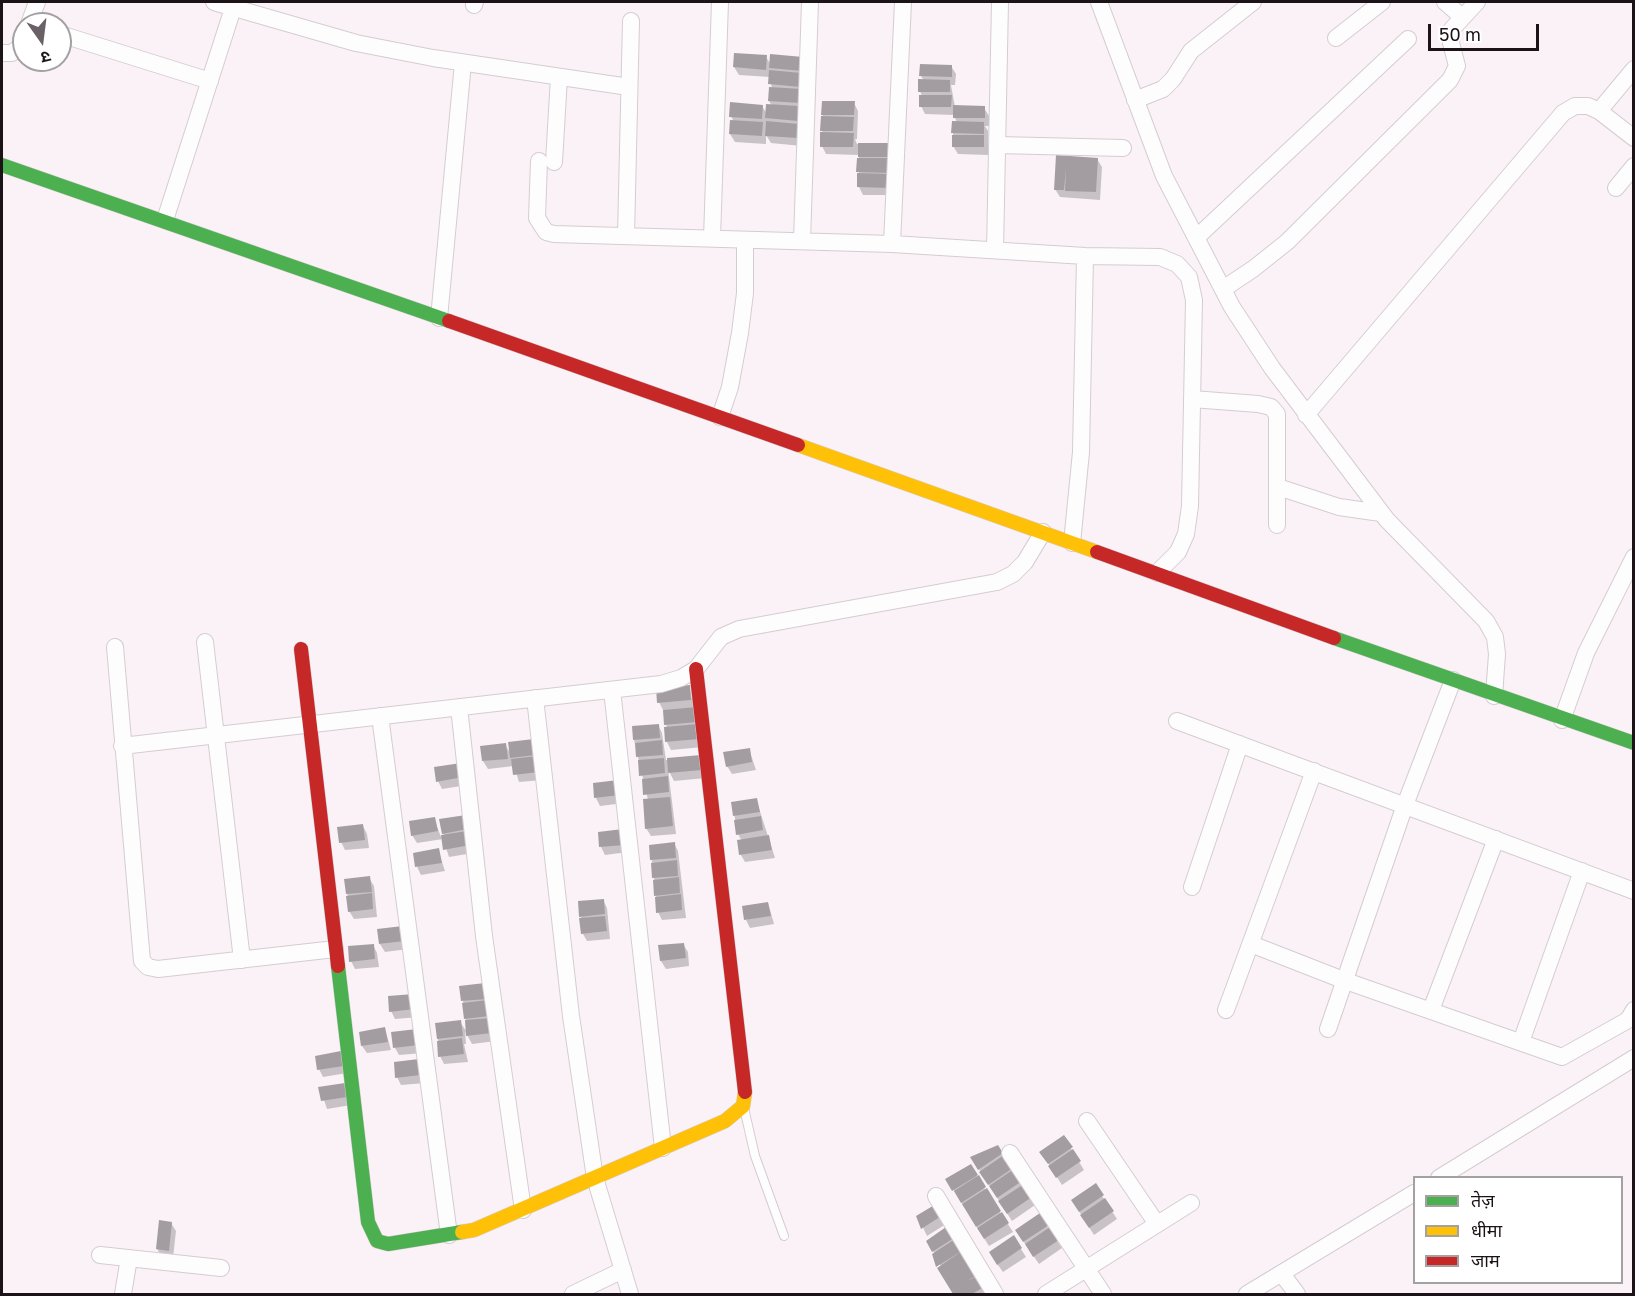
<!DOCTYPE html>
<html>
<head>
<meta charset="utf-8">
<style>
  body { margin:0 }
  #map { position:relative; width:1635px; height:1296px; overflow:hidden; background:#faf2f7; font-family:"Golos Text","Noto Sans Devanagari",sans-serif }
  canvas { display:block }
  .frame { position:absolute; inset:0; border:3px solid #1c1318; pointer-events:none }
  .legend { position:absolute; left:1413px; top:1176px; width:210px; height:108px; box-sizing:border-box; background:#fff; border:2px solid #a4a1a3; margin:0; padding:8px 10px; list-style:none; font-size:18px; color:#1c1318 }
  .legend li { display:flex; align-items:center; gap:12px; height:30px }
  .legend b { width:30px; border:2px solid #a4a1a3 }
  .north { position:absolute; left:12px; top:12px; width:60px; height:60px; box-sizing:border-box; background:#fff; border:2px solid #a4a1a3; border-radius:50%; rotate:166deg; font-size:16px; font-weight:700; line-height:24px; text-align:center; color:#1c1318 }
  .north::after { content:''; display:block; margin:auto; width:21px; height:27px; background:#6a6166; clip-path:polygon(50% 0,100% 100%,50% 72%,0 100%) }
  .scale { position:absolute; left:1428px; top:24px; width:111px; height:27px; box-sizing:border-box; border:3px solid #1c1318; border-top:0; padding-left:8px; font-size:18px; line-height:21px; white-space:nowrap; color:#1c1318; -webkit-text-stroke:4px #fff; paint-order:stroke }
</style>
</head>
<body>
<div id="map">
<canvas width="1635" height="1296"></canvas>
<div class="frame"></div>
<ul class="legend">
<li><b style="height:8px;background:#4caf50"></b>तेज़</li>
<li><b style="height:8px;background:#ffc107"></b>धीमा</li>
<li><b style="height:8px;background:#c62828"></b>जाम</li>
</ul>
<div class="north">उ</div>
<div class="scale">50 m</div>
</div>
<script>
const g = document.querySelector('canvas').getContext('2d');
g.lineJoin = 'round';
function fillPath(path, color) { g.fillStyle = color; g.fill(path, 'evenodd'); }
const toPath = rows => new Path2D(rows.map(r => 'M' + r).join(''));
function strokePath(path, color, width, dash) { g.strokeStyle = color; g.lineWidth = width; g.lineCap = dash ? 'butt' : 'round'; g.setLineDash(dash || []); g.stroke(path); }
fillPath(toPath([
  [766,57,771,65,802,58,802,146,771,143,766,135,766,144,735,142,730,134,734,122,731,116,762,106,767,114,772,106,769,101,772,89,770,77,739,75,734,67],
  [951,66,956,74,955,85,951,85,955,107,984,108,989,116,989,126,985,126,988,131,988,155,958,154,953,146,953,123,957,123,954,115,925,114,921,106,922,96,920,91,924,81,921,76],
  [823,102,854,103,858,111,857,139,855,139,857,144,890,145,894,195,863,195,859,187,859,155,826,154,822,146],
  [1057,157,1097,159,1102,167,1100,200,1060,197,1055,189],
  [689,686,703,747,671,750,667,742,667,728,663,710,659,702],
  [658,725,662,733,666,760,700,757,706,778,674,781,668,769,676,834,651,836,646,828,648,800,634,740],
  [533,741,542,780,519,782,514,766,488,769,483,761,505,745,511,754],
  [749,749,756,770,732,774,727,766],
  [460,765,467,785,442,789,438,781],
  [617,781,624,803,600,806,596,798,594,784],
  [756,799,775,858,745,862,741,855,742,841,738,834,732,803],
  [465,817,473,853,449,857,443,839,417,843,412,835,434,819,441,837,445,836,443,833],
  [363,826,367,834,369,848,345,850,341,842],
  [623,830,628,852,605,855,601,847,599,833],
  [674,843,678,851,686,918,662,920,658,912,650,846],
  [438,850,445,871,421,875,417,867],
  [369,878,374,886,377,917,354,919,349,911,346,880],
  [603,900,607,908,610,939,587,941,583,934,581,917],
  [768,903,774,924,750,928,746,920],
  [407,935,408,949,385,952,380,944],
  [683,944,688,952,689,966,666,969,661,961],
  [373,945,377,953,379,967,355,969,351,961],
  [484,984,496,1041,472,1044,465,1031,466,1044,464,1044,468,1062,444,1064,440,1056,438,1038,460,1022,468,1034,463,1001],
  [413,995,419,1017,395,1019,391,1011],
  [385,1029,391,1050,367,1053,362,1046],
  [416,1031,423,1053,399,1055,395,1048],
  [341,1053,347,1073,323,1077,319,1069],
  [419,1061,425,1083,401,1085,397,1077],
  [344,1085,351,1105,327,1109,320,1088],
  [1064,1137,1084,1170,1062,1185,1046,1160],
  [998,1147,1035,1205,1012,1221,972,1158],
  [970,1166,1013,1232,989,1246,947,1180],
  [1095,1185,1117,1219,1094,1235,1077,1208],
  [935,1206,946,1224,927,1236,918,1217],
  [1040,1215,1062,1248,1039,1264,1021,1238],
  [171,1223,176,1231,173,1258,162,1257,157,1249],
  [946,1229,954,1241,987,1294,955,1294,928,1241],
  [1014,1238,1026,1257,1003,1272,995,1261]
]), '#0003');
fillPath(toPath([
  [734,53,767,55,766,70,733,67],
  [770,54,803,57,802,71,769,68],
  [920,64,952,65,952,77,919,76],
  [769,70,802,73,801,87,768,84],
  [918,79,950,80,950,92,918,92],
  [769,87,802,89,800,103,768,101],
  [919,95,952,95,951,107,919,107],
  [822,101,855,101,854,115,821,115],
  [730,102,763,105,762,119,729,117],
  [766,104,799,106,798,121,765,118],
  [953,105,985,106,985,118,953,118],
  [821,116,854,117,853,131,820,131],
  [730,120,763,122,762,136,729,134],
  [766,121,799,124,798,138,765,136],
  [952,121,984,122,984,134,951,133],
  [820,132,854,133,853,147,820,147],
  [952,135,984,135,984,147,952,147],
  [858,143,891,143,891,157,858,157],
  [1056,155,1098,158,1096,192,1065,191,1066,169,1064,190,1054,190],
  [857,158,890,158,889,173,856,172],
  [857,173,891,174,890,188,857,187],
  [690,685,691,700,657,703,656,688],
  [697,707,698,722,664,725,663,710],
  [659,724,660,738,633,740,632,726],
  [698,724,699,739,665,742,664,727],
  [534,739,536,755,510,758,508,742],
  [662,740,663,755,636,757,635,743],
  [506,743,508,759,482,761,480,746],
  [750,748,752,762,726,767,723,752],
  [701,755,702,770,668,773,667,758],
  [537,756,539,772,513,775,511,759],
  [664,758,665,773,639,776,638,760],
  [461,763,463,777,436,782,434,767],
  [668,776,669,792,643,795,642,779],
  [618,780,620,795,594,798,593,783],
  [670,797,673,826,645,829,643,799],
  [757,798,760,812,733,816,731,802],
  [466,815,468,829,442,834,439,819],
  [761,816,763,830,736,835,734,820],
  [435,817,438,831,411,836,409,821],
  [363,824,365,840,339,843,337,827],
  [623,829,625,845,599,847,598,832],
  [467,831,470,845,443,850,441,835],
  [769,835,772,850,739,855,737,840],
  [675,842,676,858,650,860,649,845],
  [439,848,442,863,415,867,413,853],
  [677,860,678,876,652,878,651,863],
  [370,876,372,892,346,894,344,879],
  [679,877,680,893,654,896,653,880],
  [372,893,373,909,348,912,346,896],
  [681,894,682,910,656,913,655,897],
  [604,899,605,914,579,917,578,901],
  [768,902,771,916,744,920,742,906],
  [605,916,607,931,581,934,579,918],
  [403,926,404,941,379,944,377,929],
  [684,943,686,958,660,961,658,945],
  [374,944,375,959,349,962,348,946],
  [485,983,487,999,461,1001,459,986],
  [414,994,415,1009,389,1012,388,996],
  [488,1000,490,1016,464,1019,462,1003],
  [491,1018,492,1033,466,1036,465,1020],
  [461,1020,463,1036,437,1039,435,1023],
  [385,1027,388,1042,361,1046,359,1032],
  [417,1029,419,1045,393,1048,391,1032],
  [462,1038,464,1054,438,1057,437,1041],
  [341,1051,344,1066,317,1070,315,1056],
  [419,1059,421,1075,395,1078,394,1062],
  [345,1083,347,1097,321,1101,318,1087],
  [1064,1135,1073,1147,1048,1164,1039,1152],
  [998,1145,1003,1153,978,1170,970,1157],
  [1073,1149,1081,1161,1056,1178,1048,1166],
  [1004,1155,1013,1168,988,1185,979,1172],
  [971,1164,978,1175,952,1191,945,1179],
  [1014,1169,1022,1181,997,1198,989,1186],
  [979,1175,986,1187,961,1203,954,1191],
  [1096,1183,1104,1195,1079,1212,1071,1200],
  [1024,1184,1032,1197,1007,1214,998,1201],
  [987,1188,1001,1211,976,1227,962,1204],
  [1105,1198,1114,1211,1089,1228,1080,1215],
  [936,1204,943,1215,921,1229,916,1216],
  [1002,1212,1009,1223,984,1239,977,1228],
  [1040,1213,1049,1225,1023,1242,1015,1230],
  [159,1220,172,1222,169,1251,156,1249],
  [946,1227,954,1238,932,1252,926,1241],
  [1050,1227,1059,1240,1033,1257,1025,1244],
  [1014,1235,1022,1248,997,1265,989,1252],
  [955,1239,962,1251,936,1267,932,1254],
  [962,1251,977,1275,967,1281,977,1276,984,1287,972,1294,953,1294,937,1268]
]), '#a39da2');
const lane = toPath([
  [744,1108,755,1156,784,1236]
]);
const street = toPath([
  [214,2,356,43,433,58,629,87],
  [1099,2,1164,176,1232,307,1272,368,1387,520,1486,621,1495,637,1497,654,1494,696],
  [1445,2,1461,16],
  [474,5,475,2],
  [29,24,37,2],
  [60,34,210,81],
  [1336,38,1382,2],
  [2,53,12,53,22,45,24,39],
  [1135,100,1163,89,1173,79,1191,51,1253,2],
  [1599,111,1634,69],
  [997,145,1123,148],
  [539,161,537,218,546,232,554,234,892,244,1085,256,1160,257,1177,264,1189,277,1194,300,1190,506,1186,534,1178,552,1157,573],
  [554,162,559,77],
  [1616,188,1634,166],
  [165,220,235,2],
  [626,236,631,21],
  [712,238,720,2],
  [1196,238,1408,39],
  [802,241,810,2],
  [892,244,903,2],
  [995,250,1000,2],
  [1223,289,1253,269,1287,242,1450,80,1457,66,1451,43,1452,29,1477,2],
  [439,318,463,63],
  [1192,399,1258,404,1271,407,1277,414,1277,525],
  [1306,415,1563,113,1575,106,1588,106,1599,111,1634,138],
  [720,417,730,387,740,333,745,293,745,240],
  [1278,487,1339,507,1381,513],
  [1072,543,1081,452,1085,256],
  [205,642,242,960],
  [115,647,142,961,148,967,158,969,335,949],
  [612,690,663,1148],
  [535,698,571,1016,595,1178,630,1294],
  [459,707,484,936,523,1210],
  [380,716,449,1235],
  [1562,720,1586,653,1634,557],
  [1177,721,1634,891],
  [122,746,661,684,681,678,696,669,721,637,739,629,997,582,1013,574,1025,562,1043,532],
  [1192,887,1240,744],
  [1251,944,1343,980,1562,1057,1628,1020,1634,1010],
  [1226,1010,1314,771],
  [1431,1010,1496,839],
  [1328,1029,1405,805,1453,680],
  [1521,1042,1582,871],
  [1087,1121,1157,1224],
  [1010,1153,1103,1294],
  [1439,1178,1634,1058],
  [936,1196,995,1294],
  [100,1255,221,1268],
  [1282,1274,1297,1294],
  [123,1294,129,1258],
  [573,1294,623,1270],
  [1046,1294,1191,1203],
  [1247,1294,1414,1193]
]);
const fast = toPath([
  [2,165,449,321],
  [1334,638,1634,743],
  [338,966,368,1222,377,1241,388,1244,462,1232]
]);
const slow = toPath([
  [798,445,1097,552],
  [462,1232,474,1230,725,1121,743,1106,745,1092]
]);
const jam = toPath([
  [449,321,798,445],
  [1097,552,1334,638],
  [301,649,338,966],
  [696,669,745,1092]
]);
strokePath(lane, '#d5ccd1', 10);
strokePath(street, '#d5ccd1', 18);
strokePath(fast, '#d5ccd1', 15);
strokePath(slow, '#d5ccd1', 15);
strokePath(jam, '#d5ccd1', 15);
strokePath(lane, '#fefdfe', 8);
strokePath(street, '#fefdfe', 16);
strokePath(fast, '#4caf50', 14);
strokePath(slow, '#ffc107', 14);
strokePath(jam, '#c62828', 14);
</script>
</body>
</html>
